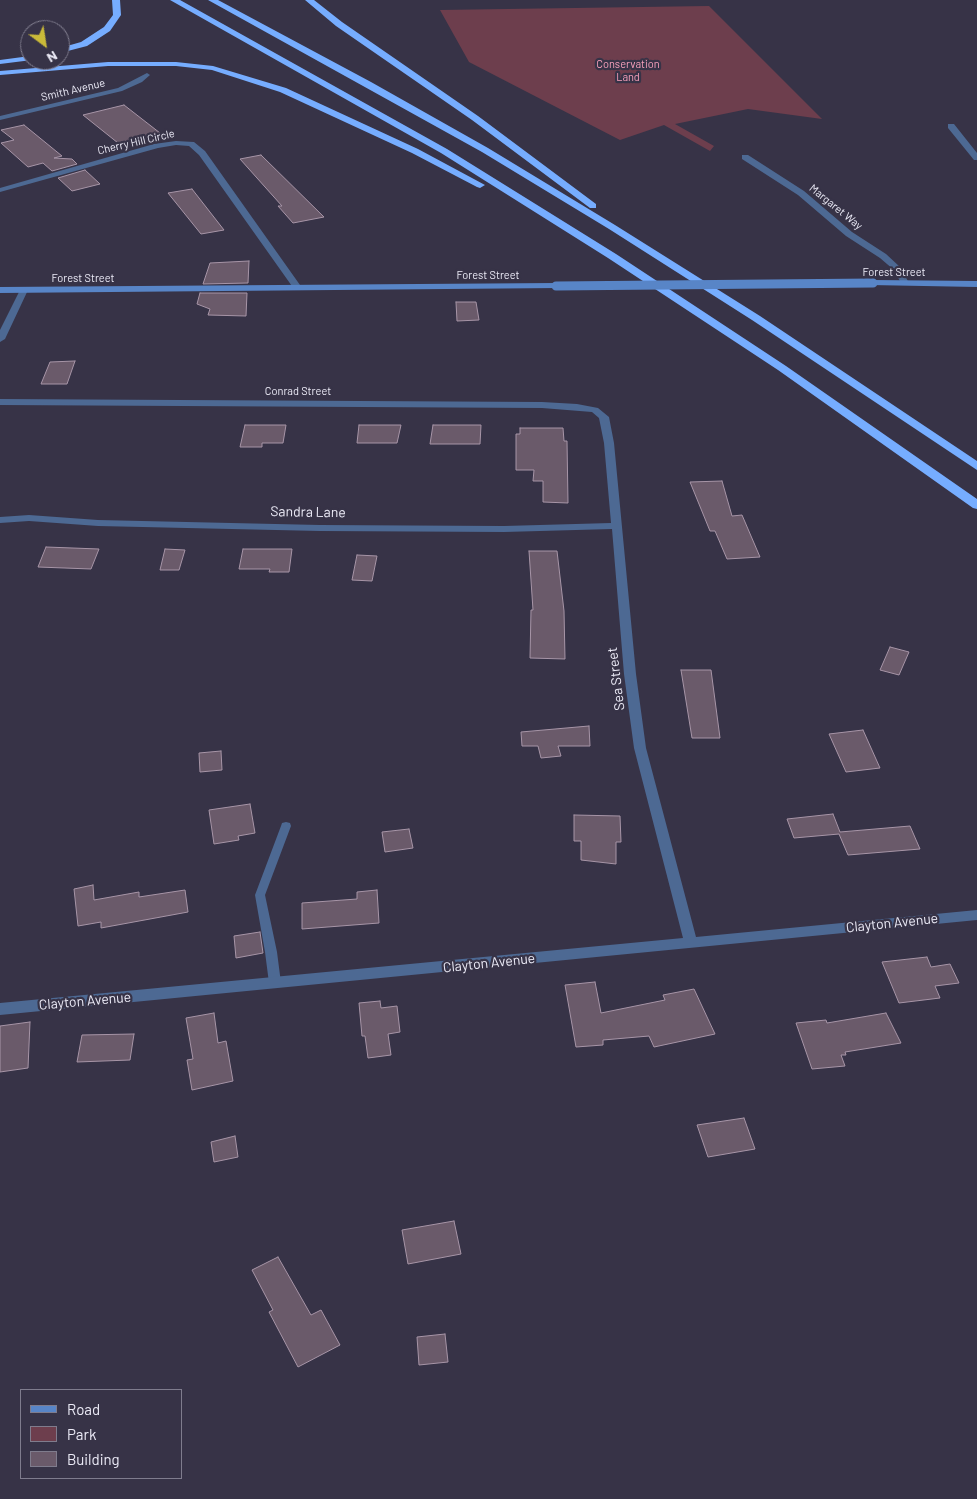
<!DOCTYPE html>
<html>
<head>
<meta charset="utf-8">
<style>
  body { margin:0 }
  #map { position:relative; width:977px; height:1499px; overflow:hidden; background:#373347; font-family:Barlow,sans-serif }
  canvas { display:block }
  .legend { position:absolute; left:20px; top:1389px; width:162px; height:90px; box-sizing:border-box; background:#373347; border:1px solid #7f7c8d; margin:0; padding:6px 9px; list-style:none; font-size:15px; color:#ebeaf6 }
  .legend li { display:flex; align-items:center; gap:10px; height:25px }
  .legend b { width:25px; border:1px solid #7f7c8d }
  .north { position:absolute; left:20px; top:20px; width:50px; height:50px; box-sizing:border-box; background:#373347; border:1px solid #7f7c8d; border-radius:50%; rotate:149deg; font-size:14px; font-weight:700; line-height:20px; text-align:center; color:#ebeaf6 }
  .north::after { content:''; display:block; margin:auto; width:18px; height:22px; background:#caba39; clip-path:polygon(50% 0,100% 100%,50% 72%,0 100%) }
</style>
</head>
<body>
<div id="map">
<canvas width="977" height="1499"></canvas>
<ul class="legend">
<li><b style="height:6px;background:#5885c7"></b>Road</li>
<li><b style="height:14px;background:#6d3e4d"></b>Park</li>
<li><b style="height:14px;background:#6a5a6a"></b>Building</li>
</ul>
<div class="north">N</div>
</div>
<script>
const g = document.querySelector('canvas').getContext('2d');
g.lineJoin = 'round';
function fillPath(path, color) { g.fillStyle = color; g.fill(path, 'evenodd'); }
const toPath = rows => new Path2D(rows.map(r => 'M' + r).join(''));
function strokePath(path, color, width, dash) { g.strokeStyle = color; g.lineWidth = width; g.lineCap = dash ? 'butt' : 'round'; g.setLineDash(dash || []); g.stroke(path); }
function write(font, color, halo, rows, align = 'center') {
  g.font = font + ' Barlow,sans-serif'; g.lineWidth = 4.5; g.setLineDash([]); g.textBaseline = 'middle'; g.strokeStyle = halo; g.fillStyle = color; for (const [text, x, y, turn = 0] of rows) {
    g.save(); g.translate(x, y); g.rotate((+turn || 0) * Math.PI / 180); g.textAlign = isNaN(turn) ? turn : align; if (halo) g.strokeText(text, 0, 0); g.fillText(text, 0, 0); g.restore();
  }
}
fillPath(toPath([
  [709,6,822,119,748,109,675,124,714,146,710,151,664,125,620,140,469,62,440,10]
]), '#6d3e4d');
const building = toPath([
  [124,105,160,133,118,143,83,115,124,105],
  [24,125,62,156,54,158,72,159,77,164,52,171,43,163,28,167,1,143,14,140,1,130,24,125],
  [261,155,324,217,293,223,278,206,282,206,240,159,261,155],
  [85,170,100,184,72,191,58,178,85,170],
  [192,189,224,230,201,234,168,193,192,189],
  [249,261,248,283,203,284,210,263,249,261],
  [200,293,247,293,246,316,208,315,210,309,197,304,200,293],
  [456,302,476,302,479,320,457,321,456,302],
  [75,361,67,384,41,384,50,362,75,361],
  [245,425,286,425,283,443,262,443,262,447,240,447,245,425],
  [359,425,401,425,397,443,357,443,359,425],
  [433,425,481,425,480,444,430,444,433,425],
  [520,428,563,428,564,441,567,441,568,503,543,502,543,481,533,481,534,470,516,470,516,434,520,434,520,428],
  [722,481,732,516,742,515,760,557,727,559,715,531,710,531,690,482,722,481],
  [46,547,99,549,91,569,38,567,46,547],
  [165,549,185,550,179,570,160,570,165,549],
  [243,549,292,549,289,572,269,572,270,569,239,569,243,549],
  [529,551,557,551,564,611,565,659,530,658,531,610,533,610,529,551],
  [357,555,377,556,372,581,352,580,357,555],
  [890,647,909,652,899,675,880,670,890,647],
  [681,670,711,670,720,738,692,738,681,670],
  [589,726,590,746,558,746,561,756,541,758,538,746,522,746,521,732,589,726],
  [863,730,880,768,846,772,829,734,863,730],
  [221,751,222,770,200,772,199,753,221,751],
  [250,804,255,833,238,836,239,840,214,844,209,810,250,804],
  [833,814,840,832,910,826,920,849,848,855,839,834,794,838,787,819,833,814],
  [574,815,620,816,621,842,616,842,616,864,581,860,581,841,574,841,574,815],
  [409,829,413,848,385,852,382,832,409,829],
  [93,885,94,900,139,892,139,897,185,890,188,912,101,928,101,922,78,926,74,889,93,885],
  [377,890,379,923,302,929,302,903,357,899,357,892,377,890],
  [260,932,263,953,236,958,234,936,260,932],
  [927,957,931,967,950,964,959,983,935,986,940,998,899,1003,882,962,927,957],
  [595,982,601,1013,665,1000,663,995,694,989,715,1034,654,1047,649,1036,603,1040,603,1045,576,1047,565,985,595,982],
  [380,1001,381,1008,397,1006,400,1032,388,1034,391,1055,368,1058,365,1036,362,1036,359,1003,380,1001],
  [214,1013,218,1043,226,1041,233,1081,192,1090,187,1060,193,1059,186,1018,214,1013],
  [886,1013,901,1043,845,1052,846,1055,841,1055,845,1066,812,1069,796,1023,826,1020,827,1023,886,1013],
  [30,1022,28,1068,0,1072,0,1026,30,1022],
  [134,1034,130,1060,77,1062,82,1035,134,1034],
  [744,1118,755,1149,708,1157,697,1125,744,1118],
  [235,1136,238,1157,214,1162,211,1142,235,1136],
  [454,1221,461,1254,408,1264,402,1230,454,1221],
  [278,1257,311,1315,321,1310,340,1345,298,1367,269,1312,273,1310,252,1270,278,1257],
  [445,1334,448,1362,419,1365,417,1337,445,1334]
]);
fillPath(building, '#6a5a6a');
strokePath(building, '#a795a7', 1);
fillPath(toPath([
  [286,822,290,823,291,826,265,895,277,952,281,983,279,986,275,987,271,986,269,983,265,952,255,895,281,826,282,823,286,822]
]), '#4d6993');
fillPath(toPath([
  [147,73,150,75,142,82,122,91,0,120,0,116,118,88,147,73],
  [948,124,954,124,977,153,977,160,974,160,948,128,948,124],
  [176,141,194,142,205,151,300,285,300,289,294,289,199,155,189,146,176,145,158,148,0,192,0,188,154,144,176,141],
  [742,155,748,155,804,191,852,232,886,254,900,267,909,283,908,285,902,285,894,270,880,258,846,236,798,195,742,159,742,155],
  [24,287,28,290,5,339,0,342,0,330,20,290,24,287],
  [0,399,542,402,577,404,598,408,609,417,614,443,636,674,646,748,696,937,977,910,977,920,0,1015,0,1003,683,938,634,748,624,674,612,529,504,532,320,531,98,526,29,521,0,523,0,517,29,515,98,520,320,525,504,526,611,523,604,443,599,418,592,412,542,408,0,405,0,399]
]), '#4d6993');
fillPath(toPath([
  [873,280,977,281,977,287,870,285,869,283,873,280],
  [556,283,560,286,559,288,0,293,0,287,556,283]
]), '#5885c7');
fillPath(toPath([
  [112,0,120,0,121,15,110,31,87,46,60,53,60,48,81,42,104,27,113,15,112,0],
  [170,0,180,0,447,149,616,254,786,366,977,499,977,509,973,508,778,370,608,258,441,153,170,0],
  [208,0,218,0,371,82,488,148,615,225,760,316,977,461,977,470,752,320,609,229,482,152,208,0],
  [305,0,314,0,342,22,478,116,596,204,596,208,590,208,472,120,336,26,305,0],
  [30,56,30,60,32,60,0,64,0,60,30,56],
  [108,62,176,62,213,66,286,88,418,149,485,185,480,188,477,187,412,153,280,92,212,70,176,66,108,66,0,75,0,71,108,62]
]), '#76adff');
strokePath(toPath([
  [556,286,873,283]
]), '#5885c7', 9);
write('11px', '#f8a0bb', '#373347', [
  ["Conservation",628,64],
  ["Land",628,77]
]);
write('11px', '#ebeaf6', '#373347', [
  ["Smith Avenue",73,90,-13],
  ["Cherry Hill Circle",136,142,-13],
  ["Margaret Way",836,207,39],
  ["Forest Street",894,272],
  ["Forest Street",488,275],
  ["Forest Street",83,278],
  ["Conrad Street",298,391]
]);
write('14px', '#ebeaf6', '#373347', [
  ["Sandra Lane",308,512,1],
  ["Sea Street",616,679,-97],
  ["Clayton Avenue",892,923,-6],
  ["Clayton Avenue",489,963,-6],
  ["Clayton Avenue",85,1001,-5]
]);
</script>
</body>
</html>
